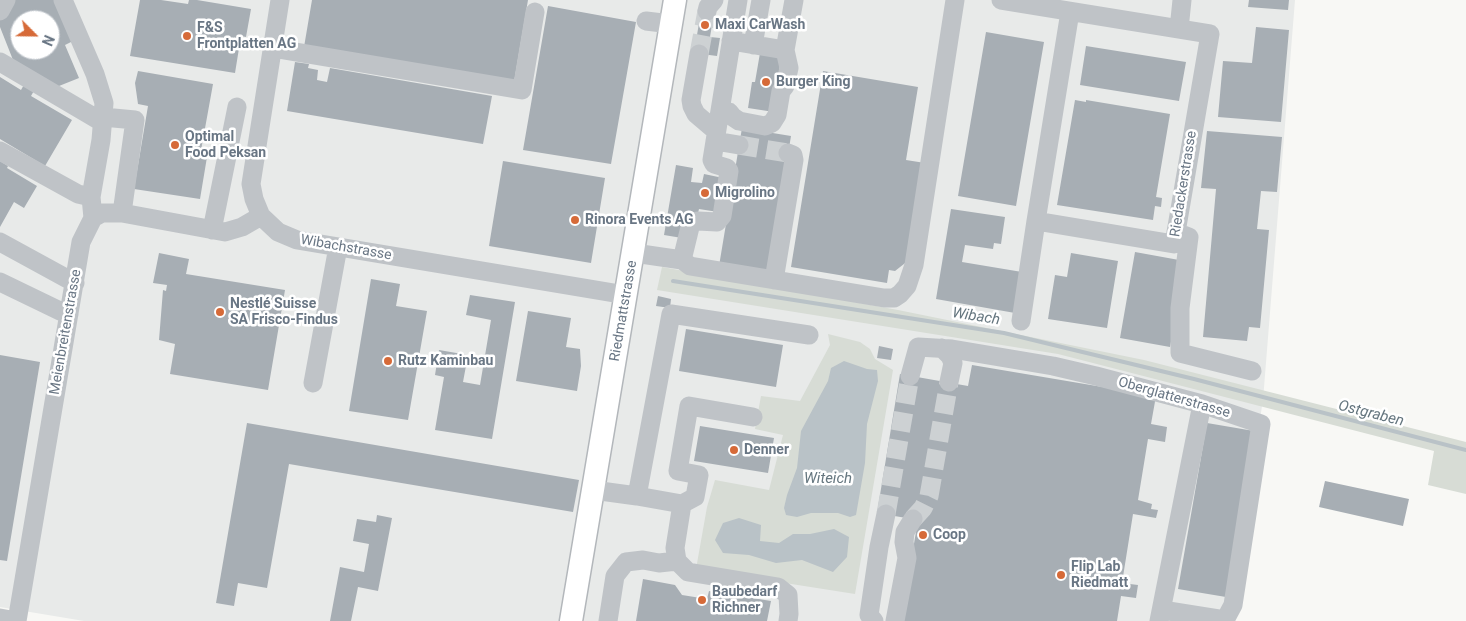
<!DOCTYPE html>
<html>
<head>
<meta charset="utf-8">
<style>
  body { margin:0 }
  #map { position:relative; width:1466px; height:621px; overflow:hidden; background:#f8f8f5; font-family:Roboto,sans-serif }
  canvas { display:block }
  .north { position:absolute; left:10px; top:10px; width:50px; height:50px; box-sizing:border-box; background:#fff; border:1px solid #c3c8ce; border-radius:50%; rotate:113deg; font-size:14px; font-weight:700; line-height:20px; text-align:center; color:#697684 }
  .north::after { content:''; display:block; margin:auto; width:18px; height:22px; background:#d66a38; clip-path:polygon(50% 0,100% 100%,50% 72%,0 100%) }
</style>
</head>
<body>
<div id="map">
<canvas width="1466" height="621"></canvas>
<div class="north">N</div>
</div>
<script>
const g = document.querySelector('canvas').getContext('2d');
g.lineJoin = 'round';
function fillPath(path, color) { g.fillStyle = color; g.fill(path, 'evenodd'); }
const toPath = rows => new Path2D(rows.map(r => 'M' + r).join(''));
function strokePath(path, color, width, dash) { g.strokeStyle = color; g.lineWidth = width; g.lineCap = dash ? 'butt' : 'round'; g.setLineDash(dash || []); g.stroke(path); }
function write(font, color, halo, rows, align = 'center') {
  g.font = font + ' Roboto,sans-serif'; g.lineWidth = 5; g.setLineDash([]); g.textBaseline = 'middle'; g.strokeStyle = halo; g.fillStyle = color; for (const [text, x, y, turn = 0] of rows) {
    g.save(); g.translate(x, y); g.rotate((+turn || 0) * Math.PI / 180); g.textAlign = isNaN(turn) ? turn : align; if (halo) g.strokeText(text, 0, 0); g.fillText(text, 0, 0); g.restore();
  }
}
fillPath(toPath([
  [0,0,1295,0,1263,400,1228,621,84,621,0,607],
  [20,20,50,20,50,50,20,50]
]), '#e8eae9');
fillPath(toPath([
  [662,267,898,310,1144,360,1466,442,1466,494,1428,485,1434,451,1058,354,657,290],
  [828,334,860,342,870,349,875,359,893,370,855,594,696,569,707,507,715,480,769,490,783,435,755,429,761,396,800,401,830,345]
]), '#d7dcd5');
fillPath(toPath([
  [844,361,867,369,877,370,878,381,867,424,865,463,856,515,850,517,838,513,811,513,797,517,786,515,784,508,787,495,797,468,801,431,828,381,831,368],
  [739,518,761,525,760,541,779,543,793,534,810,534,834,529,849,537,847,557,833,572,802,560,776,563,749,555,723,553,715,540,723,523]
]), '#b9c2c7');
strokePath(toPath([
  [673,281,1004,333,1194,379,1466,450]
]), '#b9c2c7', 4);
fillPath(toPath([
  [12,0,56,0,73,41,65,45,79,78,54,88,40,80,31,96,72,120,45,166,0,139,0,77,21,90,30,74,15,65,0,27,0,20],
  [20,20,50,20,50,50,20,50],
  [140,0,161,0,188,4,189,0,197,0,251,9,246,37,241,36,235,73,130,56],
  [312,0,528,0,514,82,304,47],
  [1249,0,1289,0,1288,10,1248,7],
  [548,6,636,22,611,164,523,150],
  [701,11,714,13,710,37,720,38,717,56,694,53],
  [1256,27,1289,30,1281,122,1218,117,1223,61,1252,63],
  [986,32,1044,42,1016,206,958,196],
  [1086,46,1186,62,1179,101,1080,85],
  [760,53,781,56,774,112,748,108,752,82,755,82],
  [295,62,309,64,308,68,318,70,317,80,327,82,330,68,492,96,483,144,287,111],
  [138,71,213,84,200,156,207,157,200,199,134,189,148,106,138,104,135,83],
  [823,71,918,87,906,160,925,163,909,260,895,271,889,270,887,283,791,267],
  [1075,100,1086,102,1086,100,1170,114,1156,197,1162,198,1161,207,1155,206,1153,220,1057,205],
  [742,128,791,136,768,274,719,266],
  [1207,131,1282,137,1277,192,1261,191,1257,229,1269,230,1260,328,1249,327,1247,341,1203,337,1216,189,1201,188],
  [0,161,8,166,7,168,37,186,24,208,14,202,0,227],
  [503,161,605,178,591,263,489,246],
  [676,165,693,168,691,182,702,183,704,174,723,178,718,212,699,209,698,213,686,211,682,238,664,235],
  [951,209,1005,217,1001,244,994,243,993,249,965,245,962,262,1022,272,1015,313,936,299],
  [1135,252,1179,260,1178,303,1170,347,1120,338],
  [159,253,189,259,186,274,285,290,268,390,170,374,175,344,159,340,163,290,166,291,167,285,153,283],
  [1071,253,1118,261,1107,328,1048,319,1055,275,1067,277],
  [371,279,400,284,396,306,427,311,408,420,349,411],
  [470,295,515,302,492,439,435,430,444,377,435,375,439,350,468,355,463,382,480,385,491,320,466,315],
  [658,296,671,299,670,308,656,306],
  [528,311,571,318,566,347,580,349,581,366,577,391,516,381],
  [686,329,783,345,776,387,679,371],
  [879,346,893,349,891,360,877,358],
  [0,355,40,362,7,561,0,560],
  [972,365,1156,396,1151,424,1167,427,1165,442,1148,439,1138,500,1152,504,1151,509,1158,510,1156,518,1133,514,1122,583,1138,585,1136,598,1121,596,1117,621,901,621,918,520,877,513,900,374,968,386],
  [247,423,579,480,573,512,289,464,267,588,238,583,234,606,216,603],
  [1207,423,1254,431,1226,597,1178,589],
  [700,426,774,438,768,473,694,461],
  [1325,481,1409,499,1403,526,1319,507],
  [377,515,392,518,378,591,358,587,351,621,330,621,340,567,364,572,369,544,353,541,357,519,376,522],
  [643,579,675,585,682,595,707,599,709,591,771,601,767,621,636,621]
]), '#a7aeb4');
strokePath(toPath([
  [699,54,707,11],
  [739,145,788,153],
  [886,514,910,376],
  [913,519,923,508,929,496,949,382]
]), '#cdd1d3', 19, [19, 9]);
const major = toPath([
  [571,621,675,0]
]);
strokePath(major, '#b3b7bb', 25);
strokePath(toPath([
  [63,0,95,74,104,103,101,140,91,197,93,218],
  [280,0,251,184,254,199,261,216,278,232,297,240,626,295],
  [1001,0,1210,34,1174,244,1036,221,1070,12],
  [0,11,6,0],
  [707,11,708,7,714,0],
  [646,21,671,24],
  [1179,29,1182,0],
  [753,45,761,0],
  [272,48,522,90,535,12],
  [785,50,794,0],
  [699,54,691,100,692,106,696,114,716,131],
  [0,62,102,122],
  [720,111,729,112,733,117,739,121,765,126,772,123,777,115,781,91,785,86,789,68,785,50,731,41],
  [103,117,135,120,122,213],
  [715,141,739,145],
  [0,151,78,194,91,197],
  [212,230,237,107],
  [1176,232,1189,237,1180,308,1180,353,1252,371],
  [0,242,75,283],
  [634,253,682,260,691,223,698,221,717,222,722,216,729,171,727,168,714,164,712,160,738,0],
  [682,260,690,266,884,298,894,298,900,294,907,286,914,265,955,0],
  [774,280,794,160,793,155,788,153],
  [0,282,60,311,69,314],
  [1021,321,1036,221],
  [942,348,950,356,953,363,949,382],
  [910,376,918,347,952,349,1053,366,1096,376,1202,404,1261,424,1233,605,1225,620],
  [313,383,338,247],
  [593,490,637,496,671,314,809,335],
  [637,496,682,504,675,548,677,561,688,572,778,587,788,595,789,614,788,621],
  [682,504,695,497,699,475,678,471,689,406,753,417],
  [1162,610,1225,620,1226,621],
  [0,618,16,621],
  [17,621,81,242,93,218,102,213,122,213,225,232,242,227,261,216],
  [608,621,615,576,626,562,643,560,659,563,677,561],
  [874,621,869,615,879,547,886,514],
  [895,621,907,558,904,542,905,532,913,519],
  [1159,621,1202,404]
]), '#bfc3c7', 19);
strokePath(major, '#fff', 22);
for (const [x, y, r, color] of [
  [705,25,5,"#d66a38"],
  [187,36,5,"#d66a38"],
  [766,82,5,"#d66a38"],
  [175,145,5,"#d66a38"],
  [705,193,5,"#d66a38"],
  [575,220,5,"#d66a38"],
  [220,312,5,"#d66a38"],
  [388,361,5,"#d66a38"],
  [734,450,5,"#d66a38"],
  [923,535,5,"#d66a38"],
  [1061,575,5,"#d66a38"],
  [702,600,5,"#d66a38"]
]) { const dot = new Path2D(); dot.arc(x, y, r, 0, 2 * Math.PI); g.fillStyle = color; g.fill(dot); strokePath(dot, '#fff', 2); }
write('bold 14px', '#697684', '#fff', [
  ["Maxi CarWash",715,25],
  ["F&S",197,28],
  ["Frontplatten AG",197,44],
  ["Burger King",776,82],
  ["Optimal",185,137],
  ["Food Peksan",185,153],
  ["Migrolino",715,193],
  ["Rinora Events AG",585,220],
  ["Nestlé Suisse",230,304],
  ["SA Frisco-Findus",230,320],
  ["Rutz Kaminbau",398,361],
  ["Denner",744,450],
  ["Coop",933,535],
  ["Flip Lab",1071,567],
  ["Riedmatt",1071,583],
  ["Baubedarf",712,592],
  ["Richner",712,608]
], 'left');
write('14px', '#697684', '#fff', [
  ["Riedackerstrasse",1184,184,-81],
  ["Wibachstrasse",346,248,10],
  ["Riedmattstrasse",624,311,-80],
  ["Meienbreitenstrasse",66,332,-80],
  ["Oberglatterstrasse",1174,398,16]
]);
write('italic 15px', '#65767f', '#fff', [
  ["Wibach",976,317,9],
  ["Ostgraben",1371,414,14],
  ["Witeich",828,479]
]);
</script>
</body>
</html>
